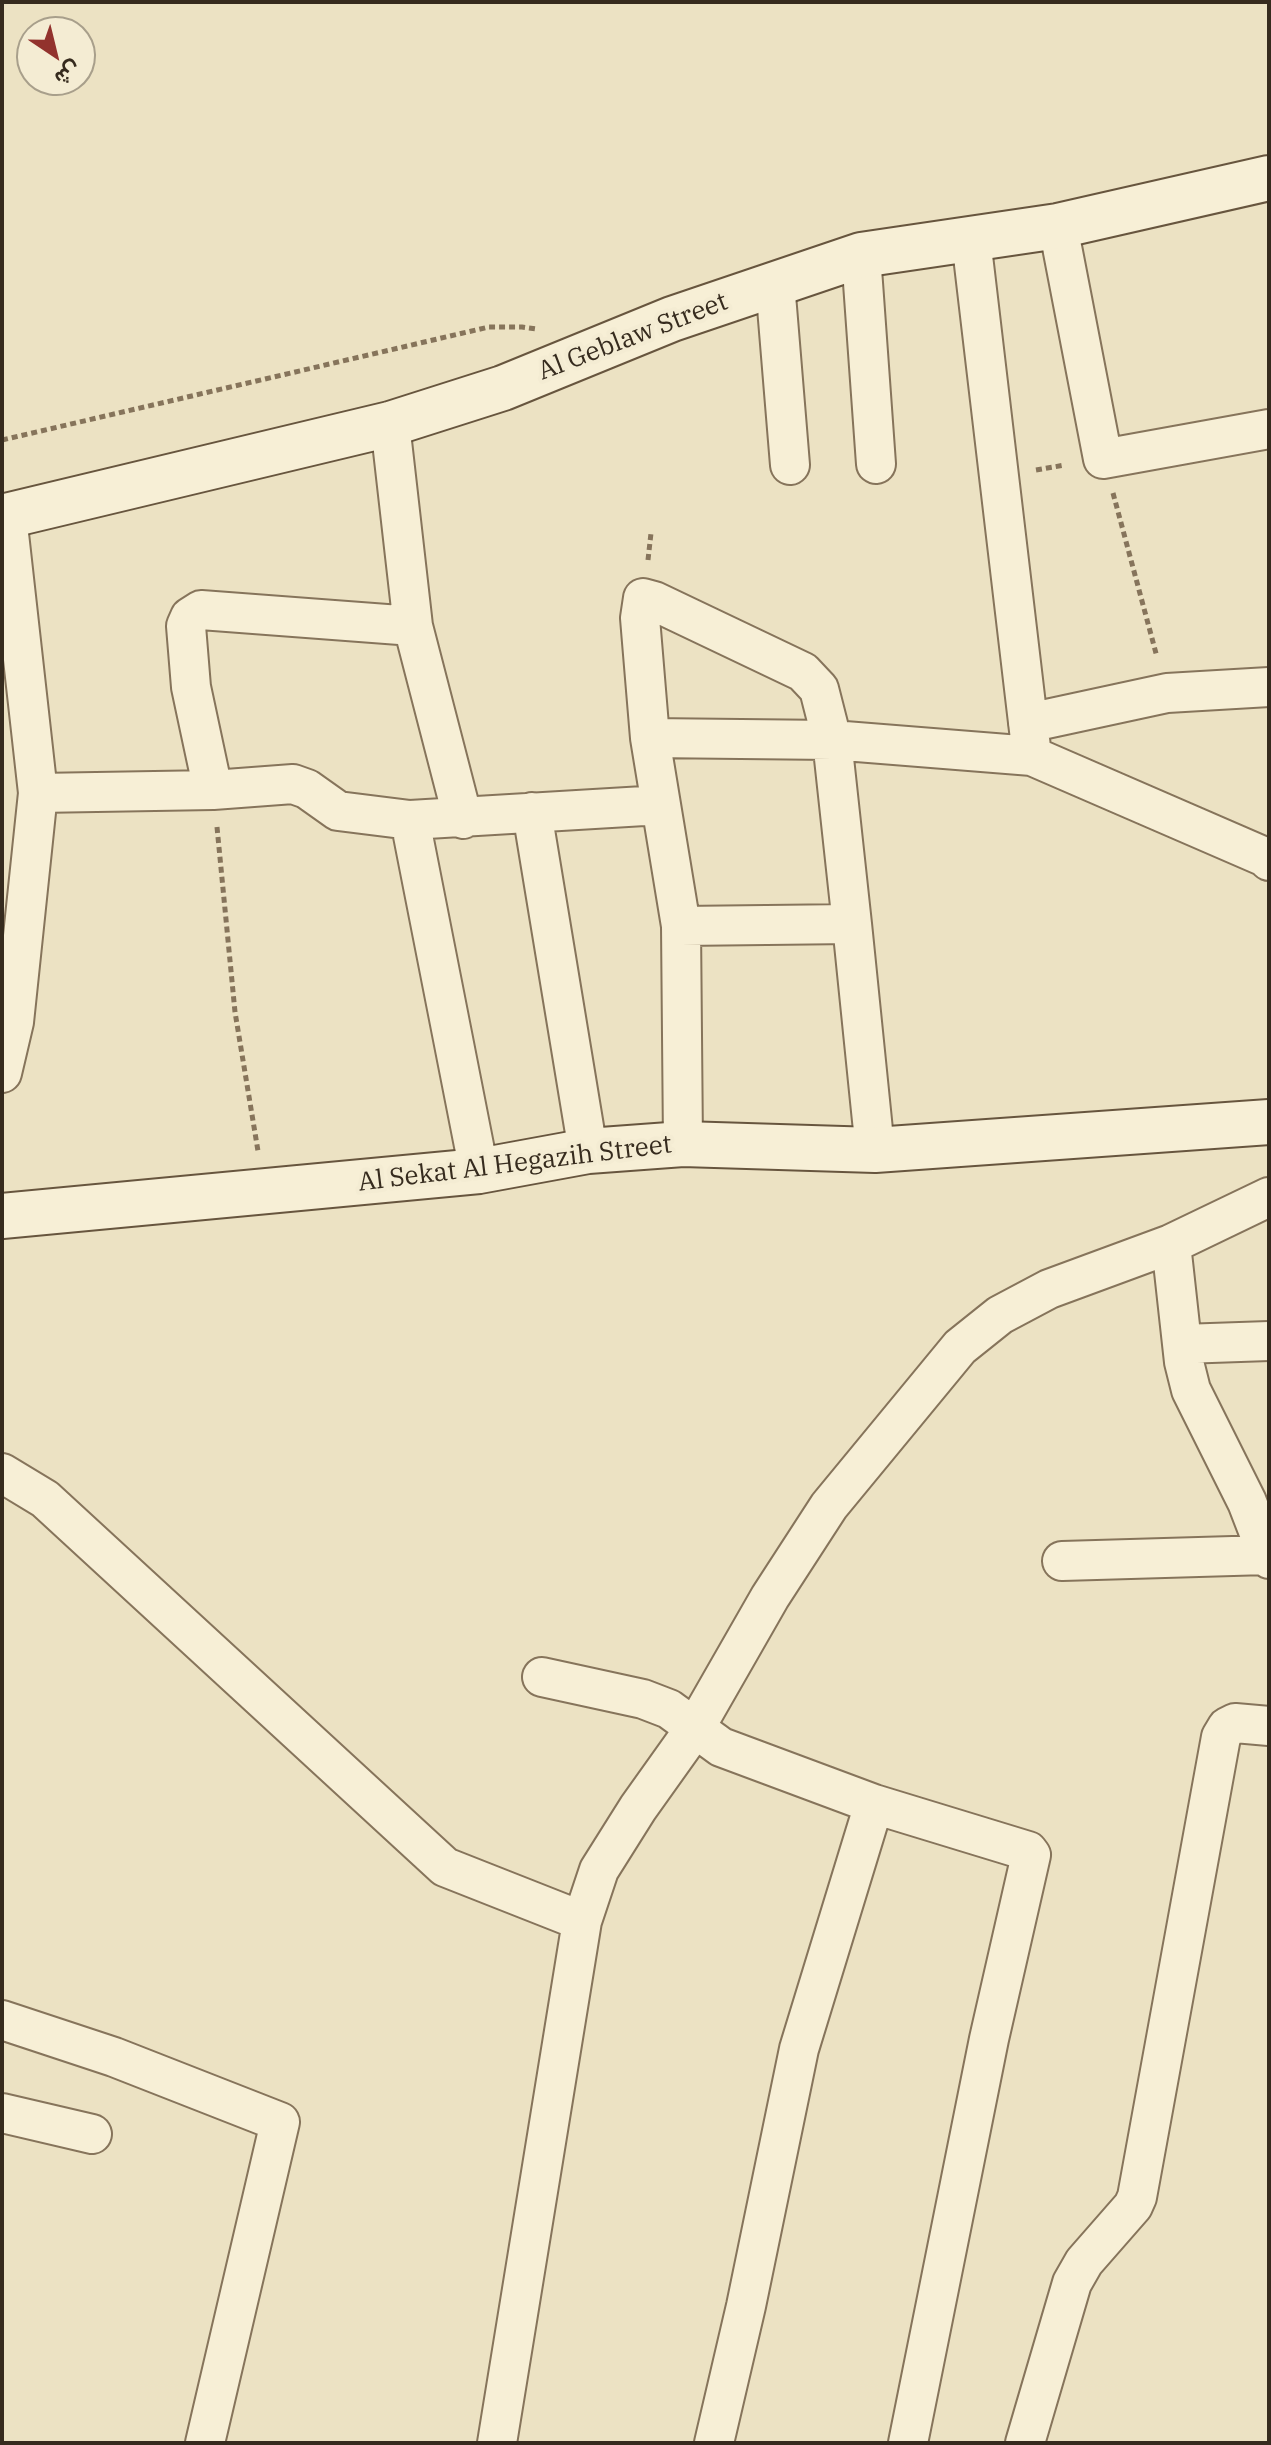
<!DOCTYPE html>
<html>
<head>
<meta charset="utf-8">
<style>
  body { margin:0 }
  #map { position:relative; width:1271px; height:2445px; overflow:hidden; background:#ece2c3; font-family:"IBM Plex Serif",Vazirmatn,serif }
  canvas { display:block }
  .frame { position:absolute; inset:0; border:4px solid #362b1e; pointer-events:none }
  .north { position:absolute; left:16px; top:16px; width:80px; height:80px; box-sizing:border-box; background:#f4ecd3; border:2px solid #a89f8b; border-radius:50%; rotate:145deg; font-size:22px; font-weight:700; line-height:32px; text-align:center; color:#362b1e }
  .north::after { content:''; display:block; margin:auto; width:28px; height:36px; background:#92322d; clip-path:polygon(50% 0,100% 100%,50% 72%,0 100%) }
</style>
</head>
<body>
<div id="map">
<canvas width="1271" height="2445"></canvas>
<div class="frame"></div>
<div class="north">ش</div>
</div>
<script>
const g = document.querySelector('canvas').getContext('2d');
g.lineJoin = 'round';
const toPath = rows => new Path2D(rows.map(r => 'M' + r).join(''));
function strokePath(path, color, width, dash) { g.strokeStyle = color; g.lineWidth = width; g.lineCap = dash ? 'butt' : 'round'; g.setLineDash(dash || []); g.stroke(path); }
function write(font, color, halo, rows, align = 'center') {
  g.font = font + ' "IBM Plex Serif",serif'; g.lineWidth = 8; g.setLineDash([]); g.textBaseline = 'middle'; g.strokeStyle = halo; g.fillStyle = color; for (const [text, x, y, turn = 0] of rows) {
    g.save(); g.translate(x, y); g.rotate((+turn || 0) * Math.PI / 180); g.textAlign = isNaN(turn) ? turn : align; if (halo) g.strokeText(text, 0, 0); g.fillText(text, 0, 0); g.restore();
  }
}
const street = toPath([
  [1058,226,1103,459,1269,429],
  [971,239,1032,756],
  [861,255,876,464],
  [775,283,790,465],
  [390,424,413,626,463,819],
  [1028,723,1167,693,1269,687],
  [650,738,832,740,1032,756,1265,857,1269,861],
  [213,790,191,687,186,626,190,617,201,610,413,626],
  [38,793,213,790,293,784,307,789,338,811,410,820,661,805],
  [532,812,588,1151],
  [410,820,479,1171],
  [852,924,875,1150],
  [681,926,852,924,832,740,819,689,803,672,654,601,643,598,640,618,650,738,681,926,683,1144],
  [2,1073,14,1022,38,793,7,516],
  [1171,1244,1184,1362,1191,1390,1247,1502,1269,1559],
  [1182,1344,1269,1341],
  [2,1473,45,1499,445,1867,582,1921],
  [1062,1561,1267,1555],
  [542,1677,643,1699,669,1709,721,1747,874,1804,1028,1851,1031,1855,989,2039,908,2443],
  [2,2020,114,2057,280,2122,205,2443],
  [2,2113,92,2134],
  [497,2443,582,1921,599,1870,638,1808,695,1728,770,1597,829,1506,960,1347,1000,1315,1049,1289,1171,1244,1269,1197],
  [714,2443,746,2306,799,2049,874,1804],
  [1025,2443,1072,2283,1084,2262,1133,2206,1137,2197,1221,1737,1227,1727,1235,1723,1269,1726]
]);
const secondary = toPath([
  [2,517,390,424,503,388,672,319,861,255,1058,226,1269,178],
  [2,1216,479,1171,588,1151,683,1144,875,1150,1269,1122]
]);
strokePath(street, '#86745b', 42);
strokePath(secondary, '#67553e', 48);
strokePath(toPath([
  [2,440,489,327,522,327,536,329],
  [1036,470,1065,465],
  [1113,493,1157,657],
  [648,560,651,533],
  [217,827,235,1012,258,1151]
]), '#86745b', 5, [6, 4]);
strokePath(street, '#f7efd6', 38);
strokePath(secondary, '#f7efd6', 44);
write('26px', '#362b1e', '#f4ecd3', [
  ["Al Geblaw Street",633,337,-21],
  ["Al Sekat Al Hegazih Street",515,1164,-7]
]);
</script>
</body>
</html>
